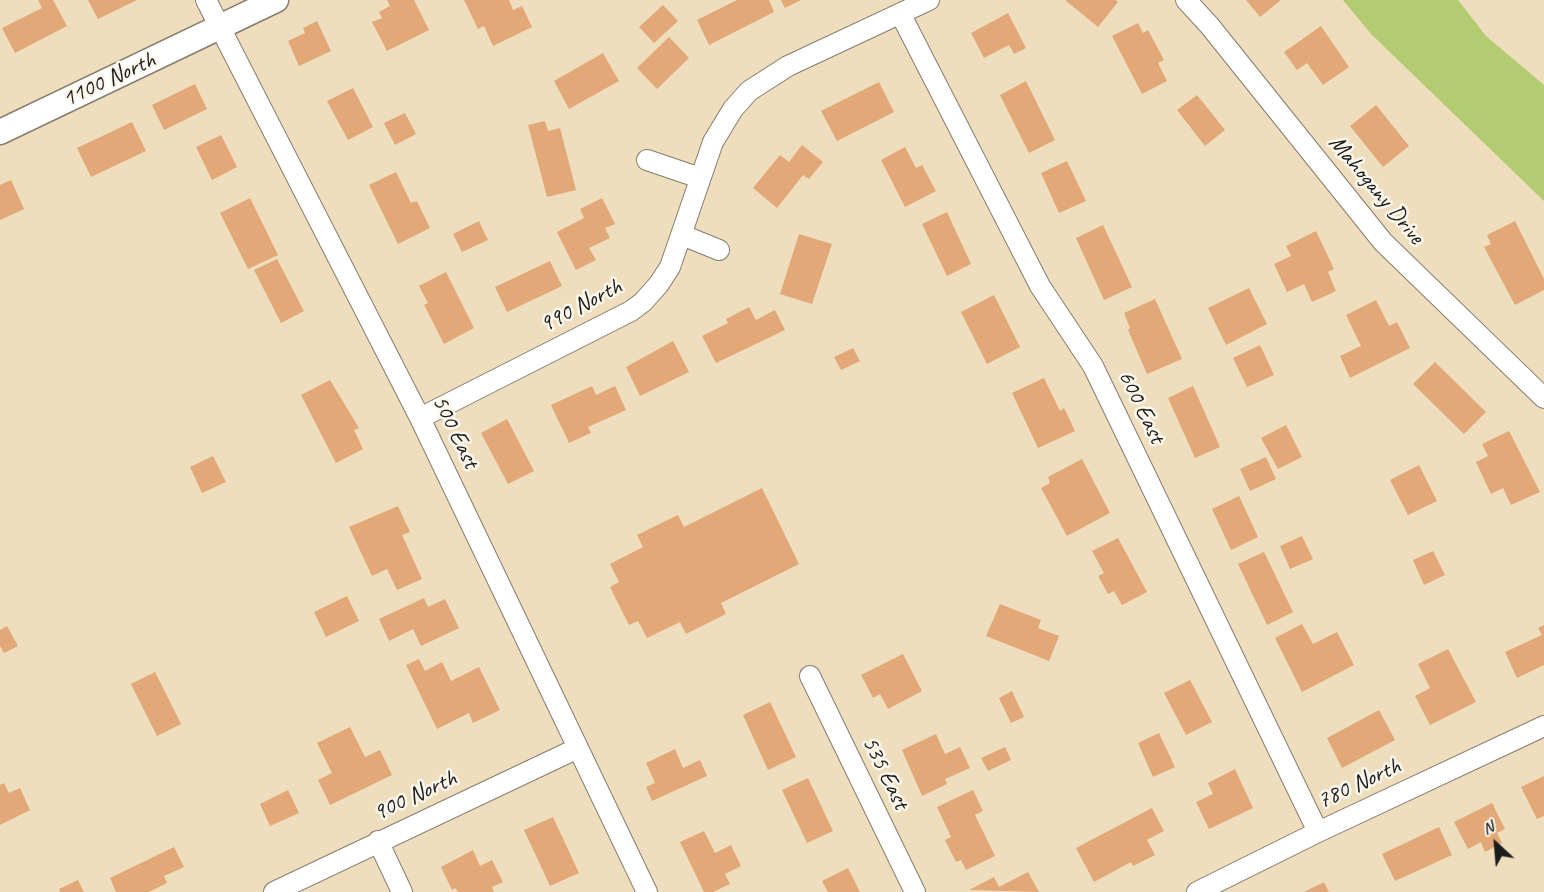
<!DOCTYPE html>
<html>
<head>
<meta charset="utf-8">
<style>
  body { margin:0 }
  #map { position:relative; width:1544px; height:892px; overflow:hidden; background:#eedebe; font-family:Caveat,sans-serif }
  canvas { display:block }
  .north { position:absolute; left:1466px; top:814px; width:60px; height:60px; -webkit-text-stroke:4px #fbf7ec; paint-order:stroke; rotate:334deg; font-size:16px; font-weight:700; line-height:24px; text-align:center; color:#1c1c1c }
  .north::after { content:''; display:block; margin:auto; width:21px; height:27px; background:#1c1c1c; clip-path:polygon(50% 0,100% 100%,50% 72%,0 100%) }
</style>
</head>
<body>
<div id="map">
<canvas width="1544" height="892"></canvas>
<div class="north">N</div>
</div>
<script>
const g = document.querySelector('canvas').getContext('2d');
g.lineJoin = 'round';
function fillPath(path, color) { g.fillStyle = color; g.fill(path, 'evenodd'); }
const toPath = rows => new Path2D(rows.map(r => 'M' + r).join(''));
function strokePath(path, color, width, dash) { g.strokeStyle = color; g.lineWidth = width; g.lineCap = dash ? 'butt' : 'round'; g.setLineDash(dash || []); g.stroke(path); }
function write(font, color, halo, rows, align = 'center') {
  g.font = font + ' Caveat,sans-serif'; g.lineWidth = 5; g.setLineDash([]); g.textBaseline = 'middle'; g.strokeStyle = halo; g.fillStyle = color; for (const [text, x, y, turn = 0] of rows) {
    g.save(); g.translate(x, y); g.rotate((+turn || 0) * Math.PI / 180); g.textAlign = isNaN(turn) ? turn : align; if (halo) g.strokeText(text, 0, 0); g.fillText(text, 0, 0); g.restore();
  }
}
fillPath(toPath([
  [1343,0,1458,0,1486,36,1544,85,1544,201,1371,34]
]), '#b3cc71');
fillPath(toPath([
  [38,0,53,0,67,26,15,53,2,28,42,8],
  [88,0,137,0,98,19],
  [387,0,414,0,429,30,387,51,372,22,382,18,379,12,390,6],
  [464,0,509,0,513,10,522,6,532,27,493,46,484,26,478,29],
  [737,0,769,0,774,12,709,45,697,20],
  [781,0,801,0,785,8],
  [1065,0,1116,0,1118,2,1098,27],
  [1246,0,1281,0,1260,17],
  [663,5,678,21,654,43,639,27],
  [1008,13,1026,48,1014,54,1009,45,984,58,971,33],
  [317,21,331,51,299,66,288,41,305,33,303,28],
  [1138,23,1143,33,1148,30,1164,60,1158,63,1167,81,1142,94,1112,36],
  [1321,26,1349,67,1323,85,1307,63,1297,70,1284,52],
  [669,37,689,58,657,89,637,68],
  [603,53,619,81,569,109,554,81],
  [1026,81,1055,140,1029,153,1000,95],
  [879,82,894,112,837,141,821,111],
  [195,84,207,109,164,130,152,105],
  [353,88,373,127,348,140,327,101],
  [1197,95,1225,130,1205,146,1177,110],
  [1376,105,1409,146,1383,167,1350,126],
  [405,113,416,134,395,145,384,123],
  [545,121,548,131,560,128,576,190,547,197,528,125],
  [132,122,146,151,91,177,77,148],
  [221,135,237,167,212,180,196,147],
  [802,145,823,162,809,179,803,175,777,208,753,188,780,155,789,162],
  [905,147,916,168,922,165,936,191,905,207,881,160],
  [1067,161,1086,201,1059,213,1041,173],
  [396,172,411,203,417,201,430,228,398,244,369,185],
  [11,180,24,209,0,220,0,185],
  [250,198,278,255,248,269,220,213],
  [602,198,615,224,605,228,610,238,589,248,596,260,576,270,557,232,584,218,580,209],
  [947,212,971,264,947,276,922,224],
  [479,221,488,240,462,252,453,234],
  [1515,221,1544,279,1544,290,1515,305,1484,247,1491,244,1487,235],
  [1103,225,1132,287,1104,300,1076,238],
  [1316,231,1334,269,1328,272,1336,291,1312,302,1304,284,1287,292,1274,264,1291,256,1286,246],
  [799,234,832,244,812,304,780,294],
  [277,259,304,311,281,323,254,270],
  [550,261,562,286,507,312,495,287],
  [446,272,474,328,444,344,424,305,428,303,419,286],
  [1249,288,1267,324,1226,345,1208,308],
  [994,295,1020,347,987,364,961,312],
  [1155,299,1182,359,1147,374,1128,330,1130,328,1124,313],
  [1376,300,1389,326,1397,322,1410,348,1350,378,1340,356,1361,346,1346,315],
  [749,307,756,320,775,310,785,330,716,363,702,336,728,323,726,319],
  [673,341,689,372,640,396,626,367],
  [1260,345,1274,375,1247,387,1233,358],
  [853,348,860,361,841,370,834,357],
  [1435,362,1486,412,1464,434,1413,384],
  [1044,378,1060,411,1064,408,1075,431,1038,448,1012,393],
  [330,380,359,428,354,430,363,449,336,463,301,395],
  [592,386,596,395,615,386,626,410,588,427,591,433,569,443,551,405],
  [1193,386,1220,447,1195,458,1168,398],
  [507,419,534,471,508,484,481,433],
  [1286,425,1302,457,1278,469,1261,438],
  [1509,431,1540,492,1511,505,1503,488,1491,494,1476,462,1488,456,1482,444],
  [213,456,226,482,202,493,190,467],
  [1266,457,1276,479,1250,491,1240,469],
  [1082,459,1110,513,1067,536,1041,488,1050,483,1048,477],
  [1419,465,1437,501,1408,515,1390,480],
  [762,488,799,564,721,603,726,614,686,634,680,622,647,638,638,621,629,625,610,587,619,582,610,564,643,547,637,535,678,515,684,527],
  [1239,496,1258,537,1231,550,1212,509],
  [398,506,410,532,402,535,422,579,397,590,387,569,372,576,349,527],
  [1302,536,1313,559,1290,569,1280,546],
  [1118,538,1147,592,1122,605,1114,591,1108,594,1098,576,1104,573,1092,551],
  [1433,551,1445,575,1424,585,1413,560],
  [1264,552,1293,612,1267,625,1238,564],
  [347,596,359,621,326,637,314,612],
  [424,598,428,607,445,599,459,628,421,646,413,629,389,641,379,619],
  [1000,604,1041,620,1038,628,1059,636,1049,661,986,636],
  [1302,624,1313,644,1337,632,1354,665,1302,692,1275,638],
  [1544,625,1544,665,1517,678,1505,652,1542,635,1538,628],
  [7,626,18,646,4,653,0,646,0,630],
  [1448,649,1476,702,1430,725,1415,696,1430,688,1418,664],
  [903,654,922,691,888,709,880,694,873,698,861,675],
  [419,659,425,671,442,662,451,681,479,667,500,710,473,723,469,713,437,729,406,665],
  [155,672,181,724,157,736,131,684],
  [1190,680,1212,722,1186,735,1164,693],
  [1012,691,1024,717,1011,723,999,698],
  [770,702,796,757,768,770,743,715],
  [1379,710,1395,740,1342,768,1327,738],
  [350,727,365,757,380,750,392,775,330,805,318,780,332,773,317,743],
  [1159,733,1175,767,1153,777,1138,743],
  [936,734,945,754,960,747,970,768,945,779,947,784,922,796,902,750],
  [1005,747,1011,760,988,771,981,758],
  [675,749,683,768,700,760,707,776,652,801,646,787,655,783,646,763],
  [1235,769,1253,808,1209,829,1196,802,1213,794,1208,783],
  [1544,776,1544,816,1537,819,1521,787],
  [808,778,833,831,807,843,782,790],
  [4,783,9,793,20,788,30,810,0,825,0,785],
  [288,790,299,813,270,826,260,804],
  [973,790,983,811,975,815,995,856,966,870,961,860,956,862,945,840,951,837,937,807],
  [1492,803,1505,829,1497,833,1502,843,1485,852,1481,842,1468,849,1454,822],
  [1152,808,1164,831,1147,840,1155,855,1133,866,1131,862,1094,882,1076,848],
  [553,817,579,873,550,886,524,830],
  [1439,827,1452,855,1395,881,1382,854],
  [704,831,715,853,731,845,741,866,725,874,730,884,713,892,704,892,680,842],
  [174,847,184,867,164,876,167,883,149,892,116,892,110,878],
  [473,850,480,866,492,860,503,882,492,887,494,892,458,892,455,888,452,890,441,867],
  [848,868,860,892,828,892,822,881],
  [1028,872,1039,892,969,890,994,877,999,887],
  [78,880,84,892,60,892,59,889],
  [1324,882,1329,892,1304,892]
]), '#e2a878');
const minor = toPath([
  [206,0,420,418,647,892],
  [1186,0,1209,25,1383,242,1544,398],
  [901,15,1040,286,1093,366,1318,832],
  [647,160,700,178],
  [682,235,719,250],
  [420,418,631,311,643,302,659,284,670,267,713,142,733,109,749,91,788,66,929,0],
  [810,676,915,892],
  [378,841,402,892],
  [274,892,578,748],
  [1197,892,1318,832,1544,726]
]);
const tertiary = toPath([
  [0,132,276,0]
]);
strokePath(minor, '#857d6d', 22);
strokePath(tertiary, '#857d6d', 27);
strokePath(minor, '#fff', 20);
strokePath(tertiary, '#fff', 24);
write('24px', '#1c1c1c', '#fbf7ec', [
  ["1100 North",109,80,-25],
  ["Mahogany Drive",1376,190,50],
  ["990 North",581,306,-28],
  ["600 East",1141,407,64],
  ["500 East",455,432,64],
  ["535 East",885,773,64],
  ["780 North",1359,784,-25],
  ["900 North",415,796,-25]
]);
</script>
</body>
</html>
